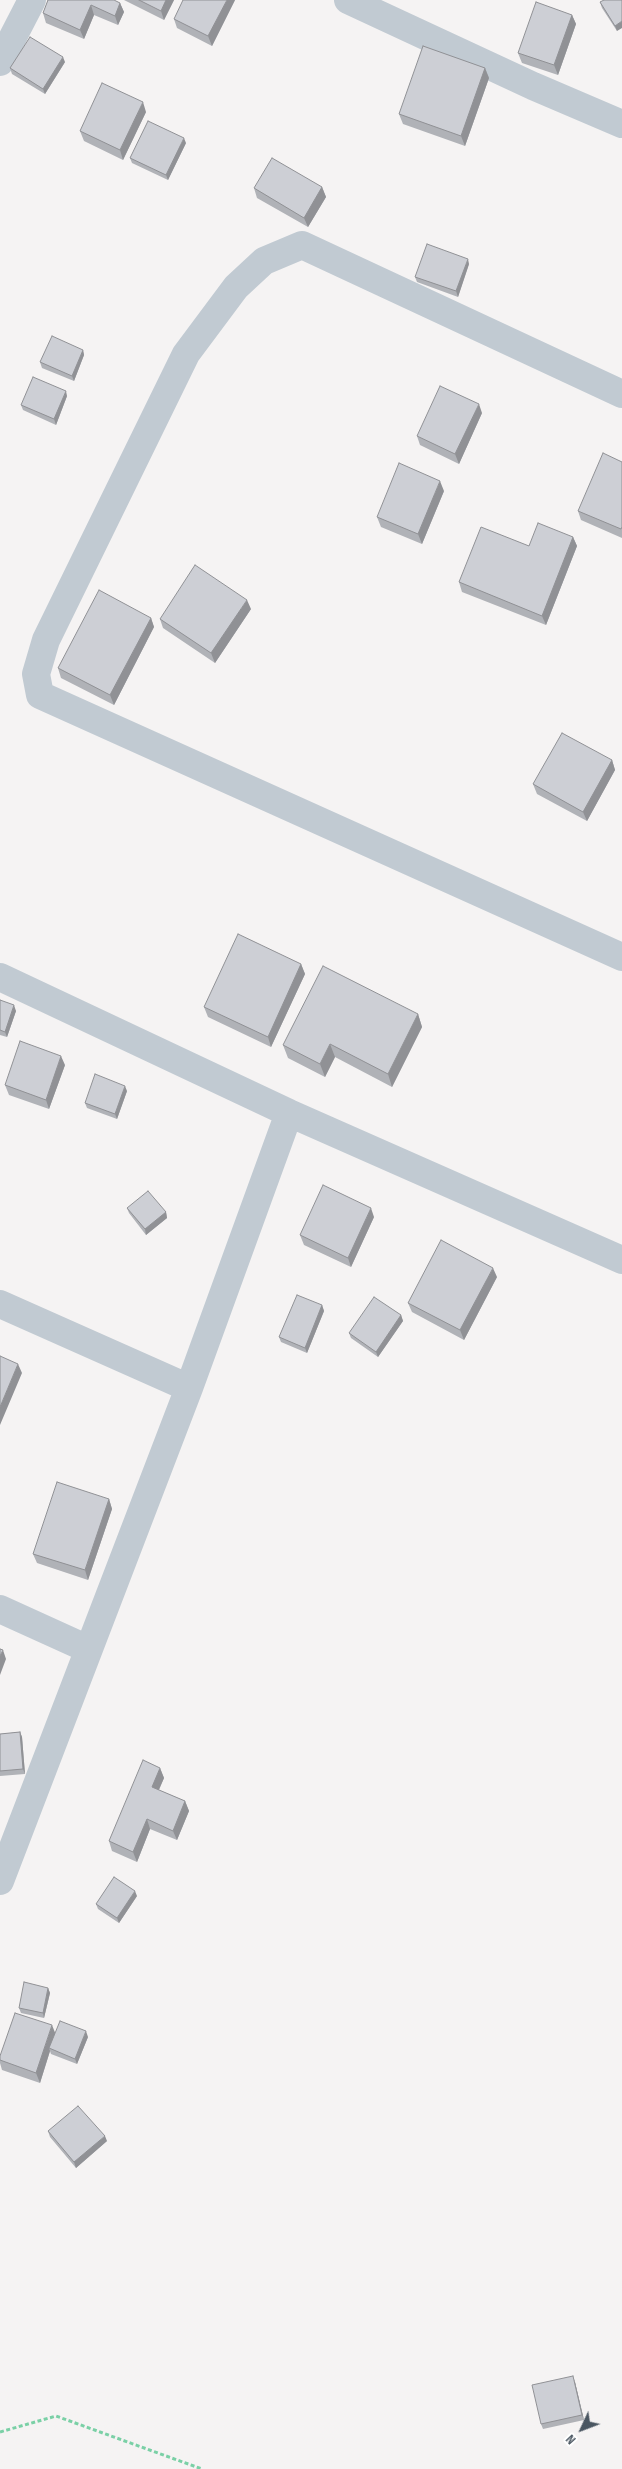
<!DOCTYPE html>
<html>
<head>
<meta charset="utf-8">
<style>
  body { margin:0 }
  #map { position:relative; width:622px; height:2469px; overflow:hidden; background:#f5f3f3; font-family:"Sofia Sans Condensed",sans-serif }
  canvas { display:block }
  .north { position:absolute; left:557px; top:2404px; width:50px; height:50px; -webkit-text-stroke:4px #fff; paint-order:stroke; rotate:227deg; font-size:14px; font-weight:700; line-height:20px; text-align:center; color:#4a5661 }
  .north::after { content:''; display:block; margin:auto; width:18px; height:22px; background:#4a5661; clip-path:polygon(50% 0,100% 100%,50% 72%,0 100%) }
</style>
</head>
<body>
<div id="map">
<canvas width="622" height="2469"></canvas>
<div class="north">N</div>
</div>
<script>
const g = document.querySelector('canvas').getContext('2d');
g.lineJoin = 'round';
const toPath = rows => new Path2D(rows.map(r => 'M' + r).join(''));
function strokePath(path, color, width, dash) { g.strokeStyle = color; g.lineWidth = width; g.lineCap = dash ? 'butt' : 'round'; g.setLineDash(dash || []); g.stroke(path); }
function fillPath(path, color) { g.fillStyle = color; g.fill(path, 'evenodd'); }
strokePath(toPath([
  [0,2432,56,2416,202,2469]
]), '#7ad0a6', 3, [4, 2.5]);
strokePath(toPath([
  [348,0,533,86,622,124],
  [0,62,32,0],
  [622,394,302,245,264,261,236,287,186,354,46,640,36,674,40,695,622,957],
  [0,977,289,1113,622,1260],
  [0,1304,189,1388],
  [0,1609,88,1649],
  [0,1881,189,1388,289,1113]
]), '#c1cad2', 28);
fillPath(toPath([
  [48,0,120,3,124,12,118,25,94,15,84,39,46,23,43,13],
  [124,0,174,0,164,20],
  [235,0,212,46,177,28,174,19],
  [622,0,617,31,602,8,600,2],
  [572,15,576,24,558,75,522,63,518,53],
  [65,62,45,94,12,74,10,68],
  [485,68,489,78,465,146,403,124,399,114],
  [146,112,123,160,84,141,80,131],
  [186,143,168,180,132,163,130,158],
  [322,187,326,197,308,227,257,198,254,188],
  [469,264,458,297,417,282,415,277],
  [83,350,84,355,74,381,42,368,40,362],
  [67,396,56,425,23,410,21,405],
  [482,413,459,464,420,445,417,436],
  [622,462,622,538,581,520,578,511],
  [444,491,422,544,381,527,377,517],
  [573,537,577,546,546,625,462,592,459,582,529,546],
  [251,609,215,663,163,628,160,619],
  [151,618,154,627,114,705,61,678,58,668],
  [612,760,615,770,587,821,537,794,533,784],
  [301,964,305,974,271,1047,208,1017,204,1007],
  [0,1000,16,1011,7,1037,0,1035],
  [418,1014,422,1027,392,1087,335,1057,325,1077,288,1058,283,1045],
  [65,1065,49,1109,9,1095,5,1085],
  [127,1091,117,1119,87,1108,85,1103],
  [127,1208,166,1212,167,1218,146,1235,129,1213],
  [374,1217,351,1267,304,1245,300,1235],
  [497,1277,464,1340,412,1312,408,1303],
  [322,1305,324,1311,307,1353,281,1342,279,1337],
  [401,1315,403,1321,378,1357,351,1338,349,1333],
  [109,1499,112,1509,88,1580,37,1563,33,1554],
  [20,1732,22,1737,25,1774,0,1776,0,1734],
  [160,1768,164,1778,159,1790,185,1801,189,1811,177,1840,150,1829,137,1862,112,1851,109,1841],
  [137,1896,119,1923,98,1909,96,1904],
  [48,1988,50,1993,44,2018,21,2013,19,2008],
  [88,2037,77,2064,51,2054,50,2051,40,2083,2,2070,0,2063,0,2056],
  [48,2131,107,2141,76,2168,50,2137],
  [575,2382,584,2420,543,2429,541,2424]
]), '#b0b2b7');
fillPath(toPath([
  [166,0,174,0,164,20,161,11],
  [227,0,235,0,212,46,208,36],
  [120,3,124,12,118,25,115,16],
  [91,5,94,15,84,39,80,30],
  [572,15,576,24,558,75,554,65],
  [622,21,622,28,617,31,615,26],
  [63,57,65,62,45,94,43,89],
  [485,68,489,78,465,146,461,136],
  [143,102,146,112,123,160,120,150],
  [184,138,186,143,168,180,166,175],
  [322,187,326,197,308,227,304,218],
  [468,259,469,264,458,297,456,291],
  [83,350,84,355,74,381,72,376],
  [66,391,67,396,56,425,54,419],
  [479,404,482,413,459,464,455,454],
  [440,481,444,491,422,544,418,534],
  [573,537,577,546,546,625,542,616],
  [247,600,251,609,215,663,211,653],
  [151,618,154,627,114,705,110,695],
  [612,760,615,770,587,821,583,812],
  [301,964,305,974,271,1047,268,1037],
  [14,1005,16,1011,7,1037,5,1032],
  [418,1014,422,1027,392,1087,388,1074],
  [330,1044,335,1057,325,1077,320,1064],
  [61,1056,65,1065,49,1109,46,1100],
  [125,1086,127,1091,117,1119,115,1114],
  [371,1208,374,1217,351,1267,348,1258],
  [166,1212,167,1218,146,1235,145,1229],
  [493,1268,497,1277,464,1340,460,1330],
  [322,1305,324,1311,307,1353,305,1348],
  [401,1315,403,1321,378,1357,376,1352],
  [18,1364,22,1373,0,1425,0,1407],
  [109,1499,112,1509,88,1580,85,1570],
  [3,1650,6,1659,0,1675,0,1656],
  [20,1732,22,1737,25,1774,23,1769],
  [160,1768,164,1778,156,1796,152,1787],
  [185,1801,189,1811,177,1840,173,1831],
  [147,1819,150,1829,137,1862,133,1852],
  [135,1891,137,1896,119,1923,117,1918],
  [48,1988,50,1993,44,2018,43,2013],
  [52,2025,56,2035,49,2048,50,2051,40,2083,36,2073],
  [86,2031,88,2037,77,2064,75,2059],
  [105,2136,107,2141,76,2168,74,2162],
  [573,2376,575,2382,584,2420,582,2415]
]), '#909195');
const building = toPath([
  [48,0,114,0,120,3,115,16,91,5,80,30,43,13,48,0],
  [139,0,166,0,161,11,139,0],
  [183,0,227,0,208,36,174,19,183,0],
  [604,0,622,0,622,21,615,26,600,2,604,0],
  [536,2,572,15,554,65,518,53,536,2],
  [30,37,63,57,43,89,10,68,30,37],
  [423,46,485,68,461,136,399,114,423,46],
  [102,83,143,102,120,150,80,131,102,83],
  [148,121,184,138,166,175,130,158,148,121],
  [272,158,322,187,304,218,254,188,272,158],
  [427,244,468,259,456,291,415,277,427,244],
  [52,336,83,350,72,376,40,362,52,336],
  [33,377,66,391,54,419,21,405,33,377],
  [440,386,479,404,455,454,417,436,440,386],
  [603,453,622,462,622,527,621,529,578,511,603,453],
  [399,463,440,481,418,534,377,517,399,463],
  [538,523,573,537,542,616,459,582,481,527,529,546,538,523],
  [195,565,247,600,211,653,160,619,195,565],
  [99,590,151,618,110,695,58,668,99,590],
  [562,733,612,760,583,812,533,784,562,733],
  [238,934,301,964,268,1037,204,1007,238,934],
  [323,966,418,1014,388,1074,330,1044,320,1064,283,1045,323,966],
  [0,1000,14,1005,5,1032,0,1030,0,1000],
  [20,1041,61,1056,46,1100,5,1085,20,1041],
  [95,1074,125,1086,115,1114,85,1103,95,1074],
  [323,1185,371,1208,348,1258,300,1235,323,1185],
  [148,1191,166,1212,145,1229,127,1208,148,1191],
  [441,1240,493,1268,460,1330,408,1303,441,1240],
  [297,1295,322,1305,305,1348,279,1337,297,1295],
  [374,1297,401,1315,376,1352,349,1333,374,1297],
  [0,1356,18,1364,0,1407,0,1356],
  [57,1482,109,1499,85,1570,33,1554,57,1482],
  [0,1649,3,1650,0,1656,0,1649],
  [20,1732,23,1769,0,1771,0,1734,20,1732],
  [143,1760,160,1768,152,1787,185,1801,173,1831,147,1819,133,1852,109,1841,143,1760],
  [114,1877,135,1891,117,1918,96,1904,114,1877],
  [24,1982,48,1988,43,2013,19,2008,24,1982],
  [15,2013,52,2025,36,2073,0,2060,0,2056,15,2013],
  [60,2021,86,2031,75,2059,49,2048,60,2021],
  [78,2106,105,2136,74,2162,48,2131,78,2106],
  [573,2376,582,2415,541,2424,532,2385,573,2376]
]);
fillPath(building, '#cdcfd5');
strokePath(building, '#909195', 1);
</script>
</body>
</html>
